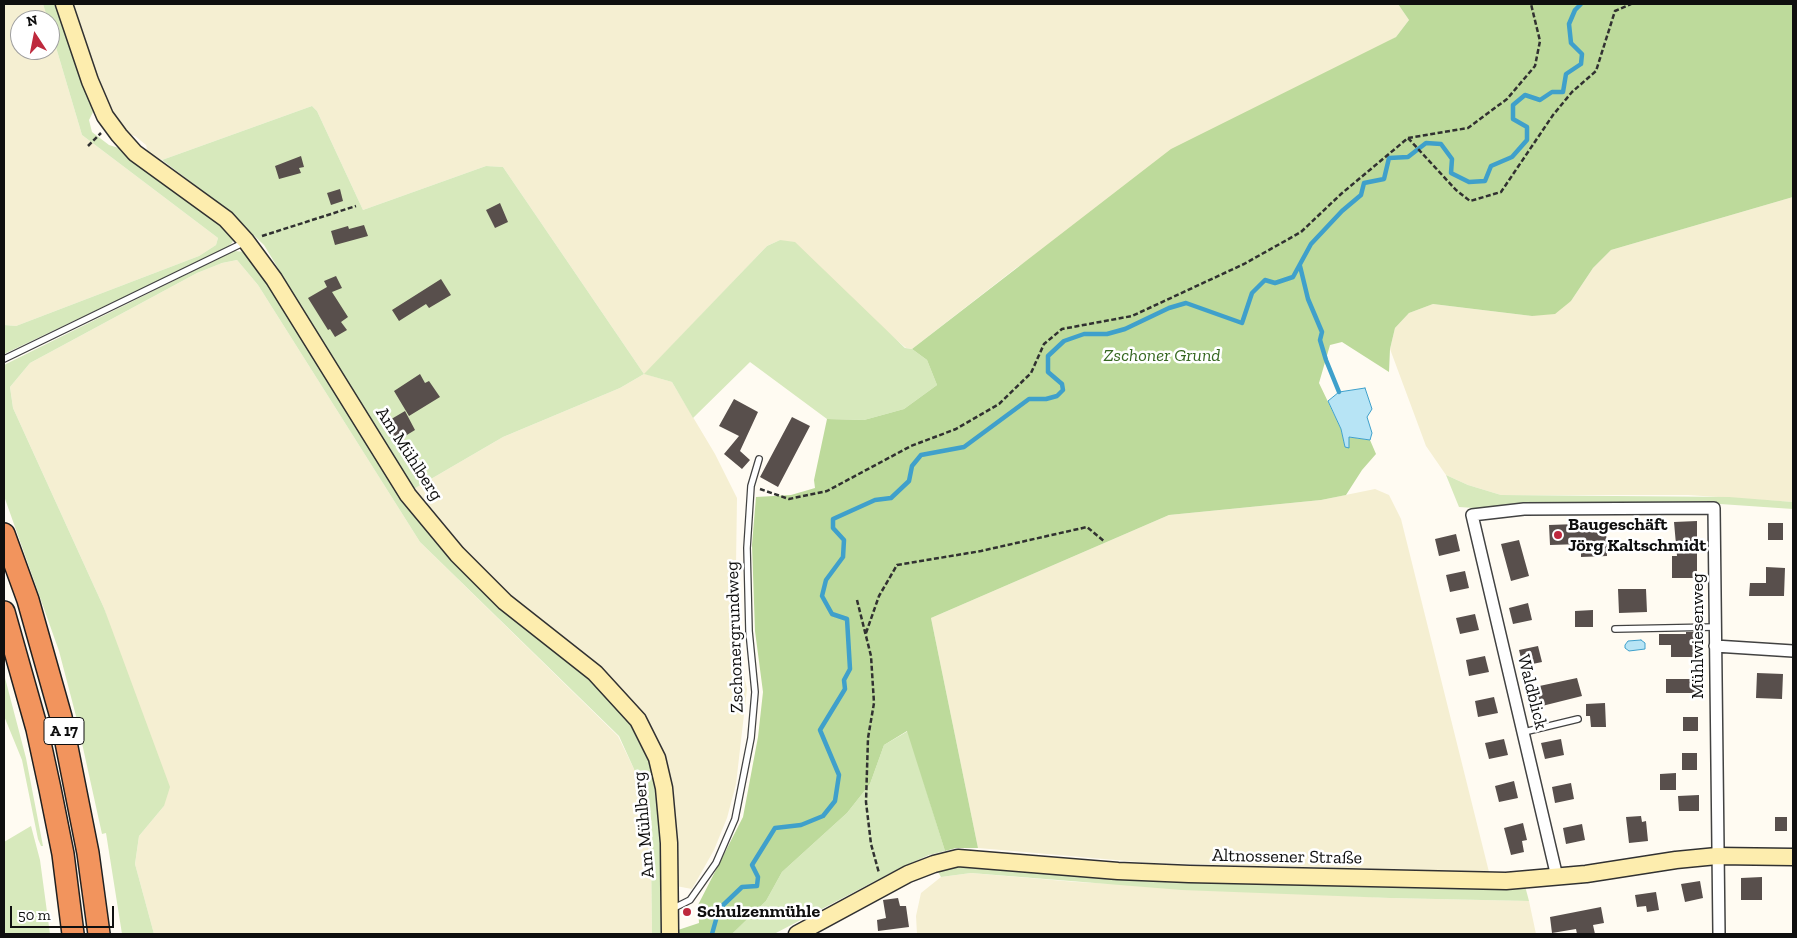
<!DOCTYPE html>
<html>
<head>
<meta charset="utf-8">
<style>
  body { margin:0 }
  #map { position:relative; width:1797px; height:938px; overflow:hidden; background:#fffbf2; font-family:"Zilla Slab",serif }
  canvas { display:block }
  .frame { position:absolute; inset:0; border:5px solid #0f0f0f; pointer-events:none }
  .north { position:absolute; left:10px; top:10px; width:50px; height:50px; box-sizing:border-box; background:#fff; border:1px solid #9f9f9f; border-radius:50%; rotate:349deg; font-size:14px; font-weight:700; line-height:20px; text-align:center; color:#0f0f0f }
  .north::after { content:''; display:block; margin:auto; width:18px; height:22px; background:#be293d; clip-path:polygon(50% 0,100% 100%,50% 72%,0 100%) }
  .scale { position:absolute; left:10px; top:906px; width:104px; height:22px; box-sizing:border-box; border:2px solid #0f0f0f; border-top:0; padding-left:6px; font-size:15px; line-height:18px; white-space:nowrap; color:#0f0f0f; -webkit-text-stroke:4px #fff; paint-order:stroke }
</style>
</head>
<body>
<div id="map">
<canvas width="1797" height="938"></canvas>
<div class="frame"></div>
<div class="north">N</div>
<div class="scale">50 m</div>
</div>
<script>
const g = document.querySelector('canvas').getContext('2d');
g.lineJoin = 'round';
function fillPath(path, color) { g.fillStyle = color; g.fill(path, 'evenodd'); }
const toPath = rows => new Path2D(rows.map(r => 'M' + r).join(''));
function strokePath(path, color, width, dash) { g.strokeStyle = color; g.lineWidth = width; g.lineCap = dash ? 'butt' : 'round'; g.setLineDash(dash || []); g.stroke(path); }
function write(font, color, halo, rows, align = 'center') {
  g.font = font + ' "Zilla Slab",serif'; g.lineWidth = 5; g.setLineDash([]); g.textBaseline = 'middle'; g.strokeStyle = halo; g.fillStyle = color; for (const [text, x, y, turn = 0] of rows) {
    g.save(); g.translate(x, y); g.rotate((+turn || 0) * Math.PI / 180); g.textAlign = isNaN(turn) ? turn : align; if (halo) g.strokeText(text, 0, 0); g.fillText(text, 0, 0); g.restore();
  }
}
fillPath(toPath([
  [4,4,43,4,48,20,20,20,20,50,50,50,50,27,82,135,218,238,216,245,199,256,16,326,4,325],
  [70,4,1398,4,1409,20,1396,37,1016,268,912,349,906,348,780,240,767,246,645,374,672,382,715,454,737,498,735,635,747,689,742,732,736,784,727,818,714,850,692,889,676,886,657,742,485,575,412,490,503,437,620,388,644,374,503,167,486,166,363,210,317,111,312,106,162,160,148,153,146,145,135,136,124,133,110,114],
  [1793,197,1793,502,1688,495,1501,495,1468,485,1446,475,1426,446,1390,349,1395,328,1409,313,1433,304,1532,316,1571,301,1593,268,1611,250],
  [237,260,258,285,420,542,618,736,634,769,651,851,652,934,154,934,135,864,139,836,164,806,104,608,13,408,10,387,30,363,197,273,222,263],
  [1375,489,1389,495,1401,519,1489,872,1150,863,978,848,931,618,1169,515,1321,500],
  [971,873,1076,882,1390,898,1529,901,1536,934,917,934,916,916,921,893,941,877]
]), '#f5efd2');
fillPath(toPath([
  [43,4,58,4,94,110,89,120,92,132,109,145,122,149,197,202,234,238,232,243,226,248,202,260,4,354,4,325,16,326,199,256,216,245,218,238,82,135,50,27,50,20,48,20],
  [312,106,317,111,363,210,486,166,503,167,644,374,767,246,780,240,795,242,905,348,912,349,927,360,937,385,904,409,864,420,827,419,750,362,693,418,672,382,644,374,620,388,503,437,412,490,264,245,224,207,162,160],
  [234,251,247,252,260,269,404,501,610,697,632,723,656,774,661,803,663,934,652,934,651,851,634,769,619,736,420,542,258,285,237,260,222,263,197,273,30,363,10,387,13,408,104,608,170,787,164,806,139,836,135,864,154,934,122,934,106,833,102,834,76,716,59,651,4,496,4,365],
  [1446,475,1468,485,1501,495,1729,497,1793,502,1793,509,1720,504,1522,505,1488,509,1459,507],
  [4,674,26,758,43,846,41,846,38,839,22,760,4,716],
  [908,731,945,851,929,855,900,868,774,934,732,934,766,901,782,872,847,813,870,784,884,745],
  [31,826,40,860,50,934,4,934,4,842],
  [953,864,1525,886,1529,901,1390,898,1182,890,971,873,941,877,937,870]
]), '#d7e9bc');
fillPath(toPath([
  [1398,4,1793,4,1793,197,1611,250,1593,268,1571,301,1555,314,1532,316,1433,304,1409,313,1395,328,1390,349,1389,372,1342,342,1330,345,1319,383,1341,429,1345,447,1349,437,1370,440,1376,454,1362,470,1346,495,1321,500,1169,515,931,618,978,848,956,848,945,851,907,731,884,745,870,784,847,813,782,872,766,901,732,934,676,934,675,931,699,923,698,905,743,817,758,737,763,692,755,631,752,545,756,497,791,495,815,488,814,480,827,419,864,420,904,409,937,385,927,360,912,349,1171,149,1396,37,1409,20]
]), '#bdda9b');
const water = toPath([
  [1365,388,1372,409,1367,417,1372,433,1370,440,1349,437,1349,448,1345,447,1341,429,1328,401,1339,392,1365,388],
  [1641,640,1645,643,1645,649,1629,651,1625,648,1625,645,1628,641,1641,640]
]);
fillPath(water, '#b7e4f5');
strokePath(water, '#3fa0cb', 1);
strokePath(toPath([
  [1300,266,1308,299,1322,332,1320,340,1326,360,1339,392],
  [712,934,719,909,742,887,757,886,758,877,752,865,775,828,801,825,823,816,835,801,839,775,820,730,845,689,844,680,850,669,847,619,832,614,822,596,826,580,843,557,844,540,833,528,833,519,875,500,891,498,909,481,912,466,921,455,964,447,1029,399,1046,399,1057,396,1063,390,1062,384,1048,372,1048,356,1064,341,1084,334,1107,334,1125,329,1169,308,1186,303,1242,323,1252,293,1265,280,1275,283,1293,277,1311,244,1342,211,1361,195,1364,183,1384,179,1389,158,1408,157,1426,143,1441,144,1452,159,1451,173,1469,182,1485,181,1491,166,1512,157,1527,140,1527,127,1513,119,1513,105,1525,95,1540,100,1552,92,1563,92,1566,74,1581,64,1582,54,1571,43,1569,24,1575,10,1581,4]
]), '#3fa0cb', 4.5);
fillPath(toPath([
  [301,156,304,167,299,168,301,173,279,179,275,166],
  [340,189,343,201,331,205,327,193],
  [500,203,508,222,495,228,486,210],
  [364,225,368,236,335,245,331,231,348,226,349,229],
  [336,276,342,288,332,292,348,317,341,322,347,330,335,337,330,329,328,330,308,298,327,287,324,281],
  [441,279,451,295,429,308,426,304,399,321,392,310],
  [420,374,425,383,429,381,440,397,409,416,394,391],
  [734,399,758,412,740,451,750,460,742,469,724,454,739,436,719,426],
  [405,411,415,430,397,441,387,425,388,421],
  [792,417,810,426,778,487,760,477],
  [1697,521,1697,578,1672,578,1672,556,1677,556,1674,522],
  [1768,523,1783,523,1783,540,1768,540],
  [1577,524,1577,529,1606,529,1607,556,1581,557,1581,544,1550,545,1549,525],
  [1456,534,1460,551,1439,556,1435,539],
  [1519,540,1529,576,1511,581,1501,544],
  [1766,567,1785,568,1784,596,1749,596,1750,583,1766,583],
  [1465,571,1469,588,1450,592,1446,575],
  [1618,589,1646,589,1647,612,1619,613],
  [1528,603,1532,620,1513,624,1509,608],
  [1593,610,1593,627,1575,627,1575,611],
  [1475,614,1479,630,1460,634,1456,618],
  [1686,632,1697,632,1696,657,1671,657,1671,645,1659,645,1659,634,1686,634],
  [1538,646,1542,662,1523,666,1519,650],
  [1485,656,1489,672,1469,676,1466,660],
  [1757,673,1783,674,1782,699,1756,698],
  [1577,678,1582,696,1534,708,1533,702,1528,703,1526,691,1530,688],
  [1666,679,1698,679,1698,693,1666,693],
  [1494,697,1498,713,1478,717,1475,701],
  [1605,703,1606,727,1591,727,1590,716,1586,716,1586,704],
  [1683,717,1698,717,1698,731,1683,731],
  [1504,739,1508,755,1489,759,1485,743],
  [1561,739,1564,755,1545,759,1541,743],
  [1682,753,1697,753,1697,770,1682,770],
  [1676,773,1676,790,1660,790,1660,774],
  [1514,781,1518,798,1499,802,1495,786],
  [1571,783,1574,799,1555,803,1552,787],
  [1699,795,1699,811,1679,811,1678,796],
  [1641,816,1642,822,1646,821,1648,841,1629,843,1626,817],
  [1775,817,1787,817,1787,831,1775,831],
  [1523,823,1527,840,1522,841,1524,852,1511,855,1504,828],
  [1582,824,1585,840,1566,844,1563,828],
  [1762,877,1762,900,1741,900,1741,878],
  [1700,881,1703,898,1685,902,1681,884],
  [1656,892,1659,910,1647,912,1646,906,1637,907,1635,895],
  [898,898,900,906,906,906,909,927,878,931,877,920,886,918,883,900],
  [1601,907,1604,923,1593,925,1595,934,1577,934,1576,929,1552,933,1550,917]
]), '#584f4c');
const lane = toPath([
  [4,359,245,242],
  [1615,629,1715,627],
  [1524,732,1578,719],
  [672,909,690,900,716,863,735,819,751,738,755,692,749,631,747,548,751,486,759,459]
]);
const street = toPath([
  [1715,646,1793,651],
  [1557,877,1472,515,1524,509,1714,508,1719,934]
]);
const secondary = toPath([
  [64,4,90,81,105,116,119,135,135,153,226,219,246,241,274,279,408,495,457,554,505,602,595,673,638,720,657,758,664,788,669,843,670,934],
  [797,934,908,874,934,864,958,858,1118,871,1189,874,1506,881,1586,874,1676,860,1717,856,1793,857]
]);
const highway = toPath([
  [4,534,28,600,61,717,88,853,99,934],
  [4,612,37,729,50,789,63,854,73,934]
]);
strokePath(lane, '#424242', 8);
strokePath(street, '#424242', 14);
strokePath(secondary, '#313131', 19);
strokePath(highway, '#202020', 24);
strokePath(toPath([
  [1408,138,1468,128,1507,99,1535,66,1540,41,1531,4],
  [88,146,101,133],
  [262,236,356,206],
  [760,489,789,499,827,491,911,446,956,429,999,404,1031,373,1044,344,1062,329,1132,316,1244,264,1301,232,1341,194,1408,138,1456,190,1470,201,1501,192,1553,115,1572,92,1596,71,1615,11,1631,4],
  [857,600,871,656,874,703,868,738,866,802,871,844,879,873],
  [866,633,879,596,897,565,981,551,1087,527,1105,542]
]), '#313131', 2.5, [5, 2.5]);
strokePath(lane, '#fff', 5.5);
strokePath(street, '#fff', 11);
strokePath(secondary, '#fdedae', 16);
strokePath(highway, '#f2945d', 21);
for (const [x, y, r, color] of [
  [1558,535,5,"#be293d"],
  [687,912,5,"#be293d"]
]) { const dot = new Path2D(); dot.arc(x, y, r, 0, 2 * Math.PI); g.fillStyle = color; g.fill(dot); strokePath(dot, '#fff', 2); }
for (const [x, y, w] of [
  [64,731,40]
]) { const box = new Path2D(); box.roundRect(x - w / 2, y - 13.5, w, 27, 4); g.fillStyle = '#fff'; g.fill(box); strokePath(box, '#0f0f0f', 1); }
write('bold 16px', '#0f0f0f', null, [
  ["A 17",64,731]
]);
write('italic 18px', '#356720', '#fff', [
  ["Zschoner Grund",1162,356]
]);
write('18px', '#0f0f0f', '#fff', [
  ["Am Mühlberg",409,454,57],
  ["Mühlwiesenweg",1698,636,-90],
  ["Zschonergrundweg",735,637,-92],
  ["Waldblick",1532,692,76],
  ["Am Mühlberg",644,825,-95],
  ["Altnossener Straße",1287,857,1]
]);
write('bold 18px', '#0f0f0f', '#fff', [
  ["Baugeschäft",1568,525],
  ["Jörg Kaltschmidt",1568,546],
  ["Schulzenmühle",697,912]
], 'left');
</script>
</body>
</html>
